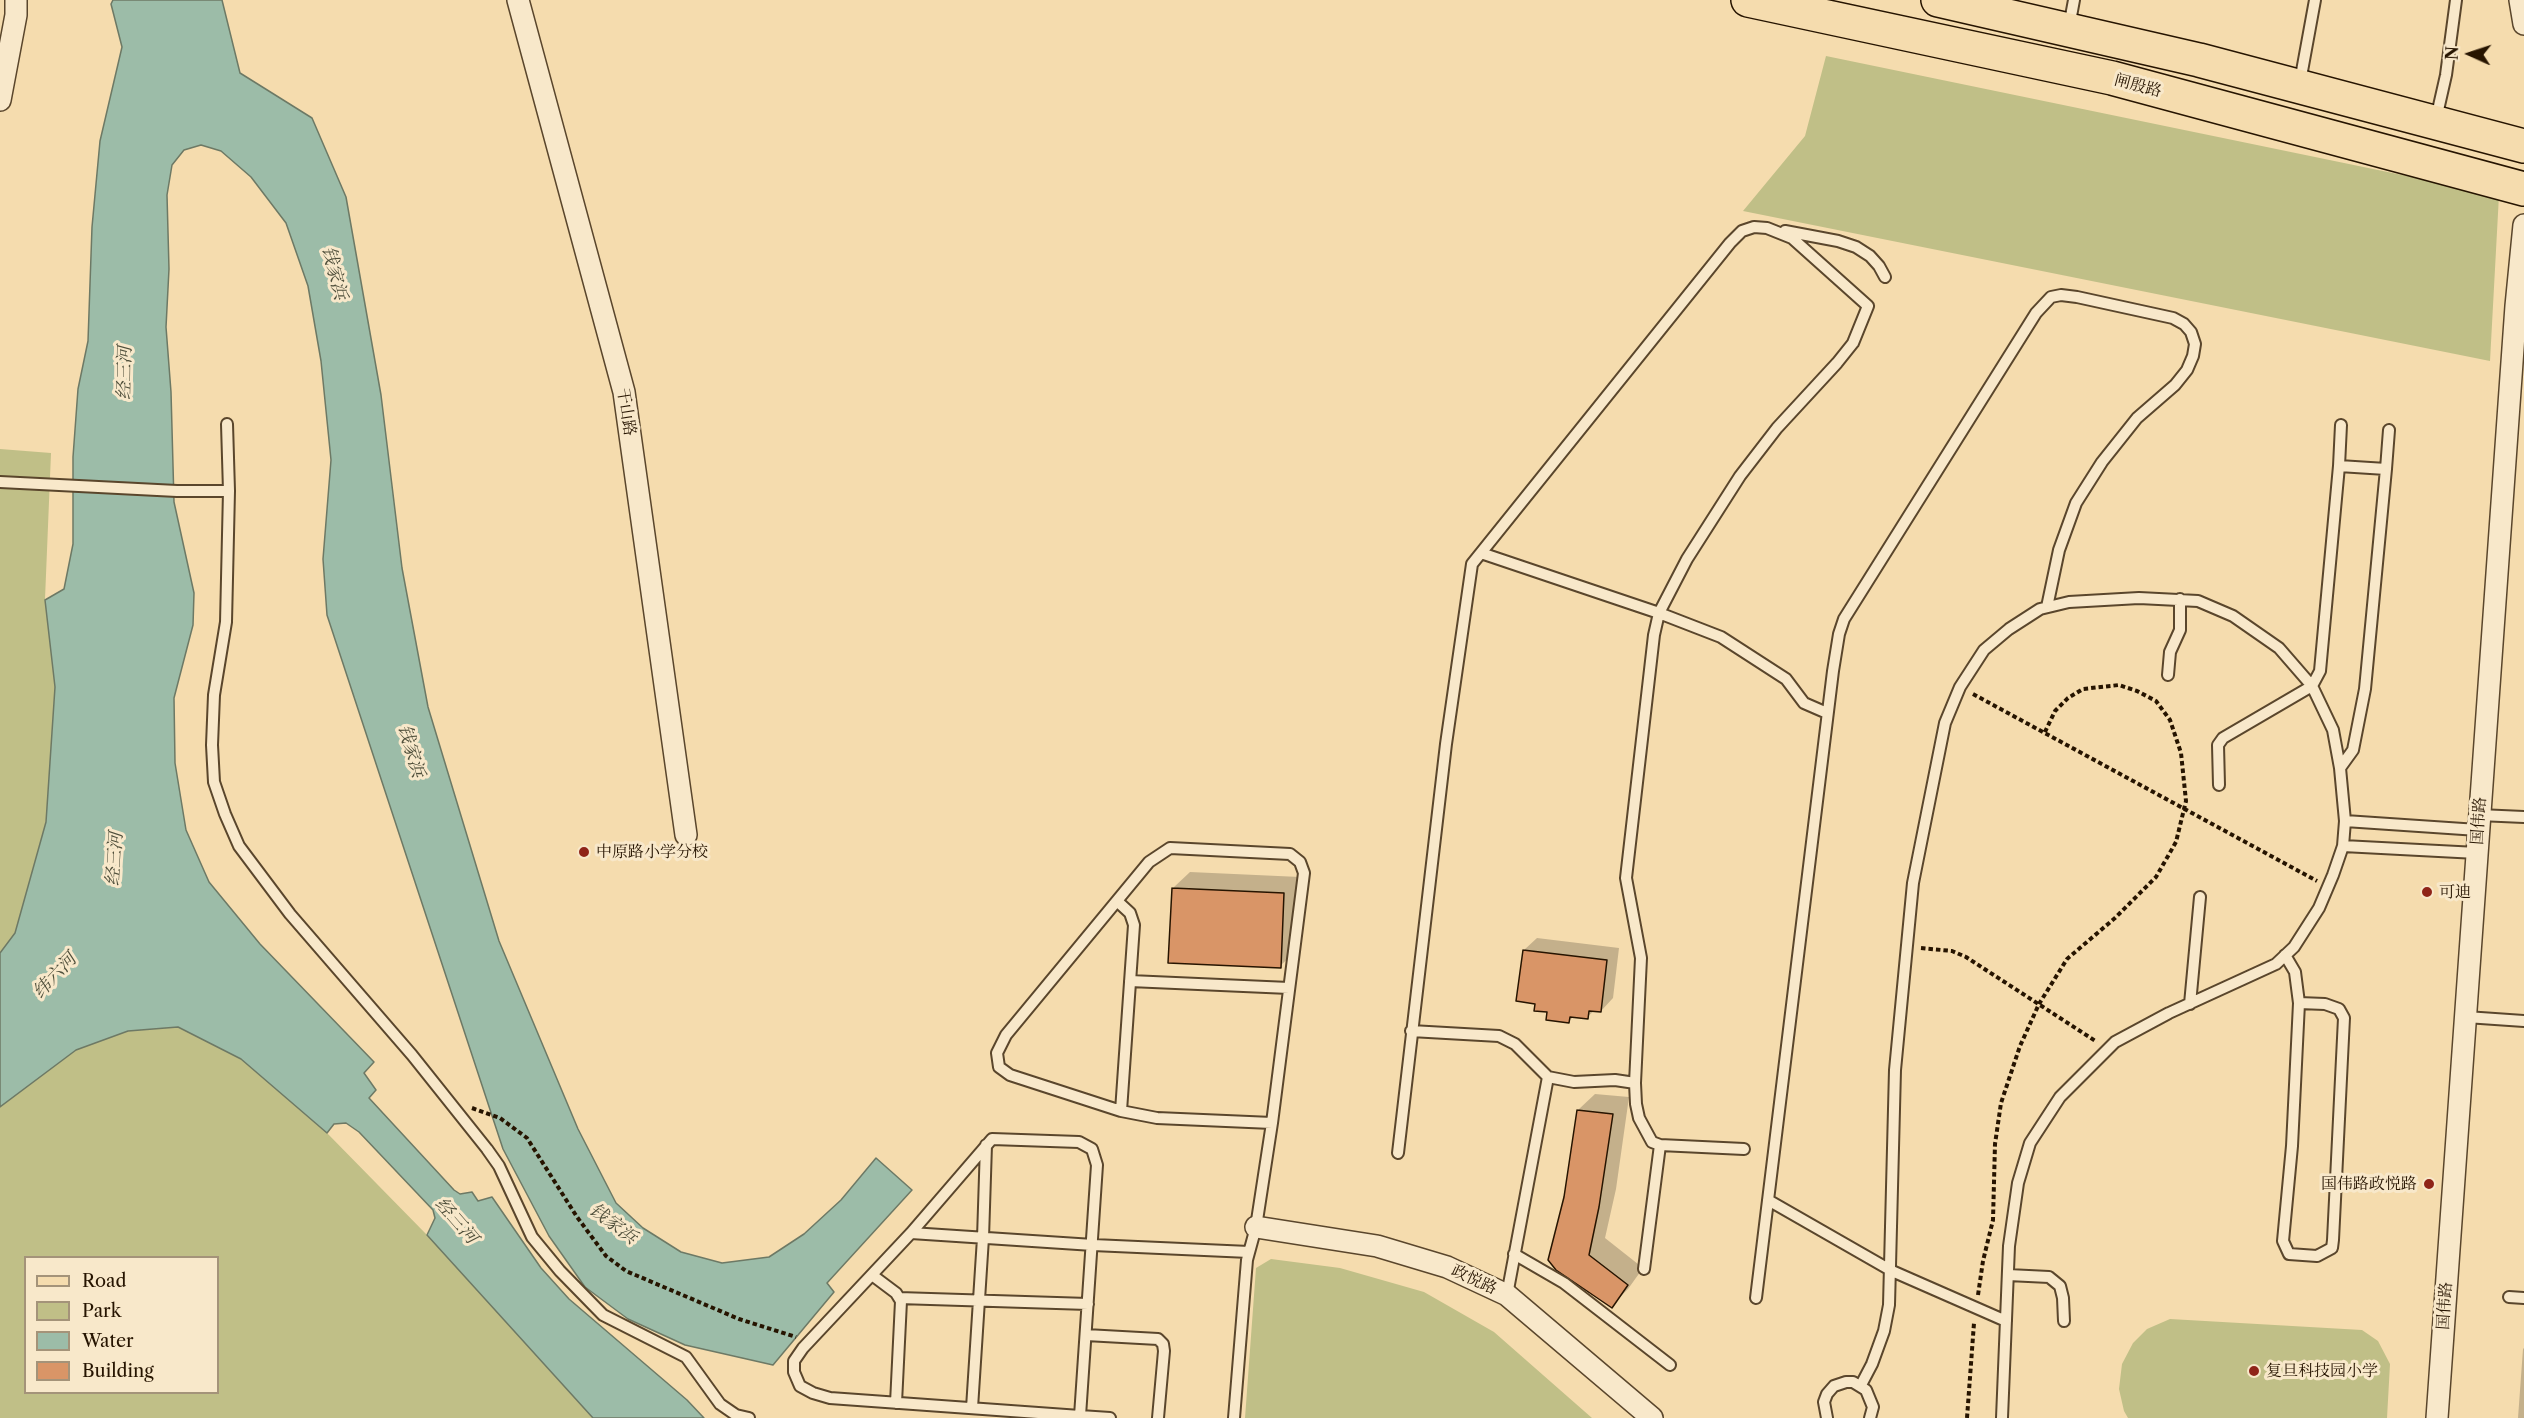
<!DOCTYPE html>
<html>
<head>
<meta charset="utf-8">
<style>
  body { margin:0 }
  #map { position:relative; width:2524px; height:1418px; overflow:hidden; background:#f5dcae; font-family:"Libre Caslon Text",serif }
  canvas { display:block }
  .legend { position:absolute; left:24px; top:1256px; width:195px; height:138px; box-sizing:border-box; background:#f8e8ca; border:2px solid #a49379; margin:0; padding:8px 10px; list-style:none; font-size:18px; color:#261400 }
  .legend li { display:flex; align-items:center; gap:12px; height:30px }
  .legend b { width:30px; border:2px solid #a49379 }
  .north { position:absolute; left:2440px; top:24px; width:60px; height:60px; -webkit-text-stroke:4px #f8e8ca; paint-order:stroke; rotate:273deg; font-size:16px; font-weight:700; line-height:24px; text-align:center; color:#261400 }
  .north::after { content:''; display:block; margin:auto; width:21px; height:27px; background:#261400; clip-path:polygon(50% 0,100% 100%,50% 72%,0 100%) }
</style>
</head>
<body>
<div id="map">
<canvas width="2524" height="1418"></canvas>
<ul class="legend">
<li><b style="height:8px;background:#f5dcae"></b>Road</li>
<li><b style="height:16px;background:#c0bf87"></b>Park</li>
<li><b style="height:16px;background:#9cbca8"></b>Water</li>
<li><b style="height:16px;background:#d99567"></b>Building</li>
</ul>
<div class="north">N</div>
</div>
<script>
const g = document.querySelector('canvas').getContext('2d');
g.lineJoin = 'round';
function fillPath(path, color) { g.fillStyle = color; g.fill(path, 'evenodd'); }
const toPath = rows => new Path2D(rows.map(r => 'M' + r).join(''));
function strokePath(path, color, width, dash) { g.strokeStyle = color; g.lineWidth = width; g.lineCap = dash ? 'butt' : 'round'; g.setLineDash(dash || []); g.stroke(path); }
function write(font, color, halo, rows, align = 'center') {
  g.font = font + ' "Libre Caslon Text","Noto Serif SC",serif'; g.lineWidth = 6; g.setLineDash([]); g.textBaseline = 'middle'; g.strokeStyle = halo; g.fillStyle = color; for (const [text, x, y, turn = 0] of rows) {
    g.save(); g.translate(x, y); g.rotate((+turn || 0) * Math.PI / 180); g.textAlign = isNaN(turn) ? turn : align; if (halo) g.strokeText(text, 0, 0); g.fillText(text, 0, 0); g.restore();
  }
}
fillPath(toPath([
  [1826,56,2499,195,2490,361,1743,211,1805,136],
  [0,449,51,453,45,599,55,687,46,822,15,933,0,953],
  [178,1027,241,1059,327,1133,427,1235,593,1418,0,1418,0,1107,76,1050,128,1031],
  [26,1258,218,1258,218,1392,26,1392],
  [1271,1259,1340,1268,1424,1292,1494,1332,1592,1418,1245,1418,1256,1268],
  [2170,1319,2362,1330,2378,1341,2390,1364,2387,1418,2128,1418,2124,1411,2119,1389,2122,1364,2133,1343,2147,1329]
]), '#c0bf87');
const water = toPath([
  [113,0,222,0,240,73,312,118,346,197,381,395,402,568,428,707,499,941,578,1129,616,1203,643,1228,681,1252,722,1263,769,1257,804,1234,841,1200,876,1158,912,1190,827,1283,834,1292,773,1365,685,1345,628,1319,585,1287,549,1236,503,1149,327,615,323,559,331,460,321,361,308,286,286,223,251,177,221,151,201,145,184,150,172,165,167,195,169,269,166,327,171,392,174,502,194,593,193,625,174,698,175,763,186,830,209,882,260,944,374,1062,364,1073,376,1090,369,1098,454,1190,460,1194,472,1192,478,1201,492,1197,541,1268,569,1299,687,1400,704,1418,593,1418,427,1235,435,1218,433,1210,359,1132,346,1123,334,1124,327,1133,241,1059,178,1027,128,1031,76,1050,0,1107,0,953,15,933,46,822,55,687,45,600,64,589,73,544,73,457,78,389,88,341,92,227,100,141,122,47,111,4,113,0]
]);
fillPath(water, '#9cbca8');
strokePath(water, '#6d7965', 1.5);
fillPath(toPath([
  [1190,872,1300,877,1297,950,1280,966,1173,888],
  [1537,938,1619,948,1613,998,1601,1011,1595,1010,1587,1017,1574,1016,1569,1021,1536,1002,1524,950],
  [1595,1094,1629,1097,1616,1189,1605,1238,1643,1268,1628,1289,1611,1306,1557,1269,1578,1110],
  [2524,1348,2524,1418,2518,1418,2523,1349]
]), '#0003');
const building = toPath([
  [1172,888,1284,893,1281,968,1168,963,1172,888],
  [1523,950,1607,960,1601,1012,1589,1011,1588,1019,1570,1017,1569,1023,1546,1020,1547,1012,1534,1011,1535,1004,1516,1001,1523,950],
  [1577,1110,1613,1114,1599,1207,1589,1255,1628,1285,1612,1308,1556,1270,1548,1260,1564,1197,1577,1110]
]);
fillPath(building, '#d99567');
strokePath(building, '#261400', 1.5);
const lane = toPath([
  [2069,27,2074,0],
  [2300,82,2315,0],
  [2436,119,2446,75,2456,0],
  [1785,231,1838,241,1856,247,1870,256,1879,266,1885,277],
  [227,424,229,491,226,622,214,695,212,745,214,782,225,814,239,846,290,914,412,1055,487,1149,499,1166,532,1237,560,1271,603,1315,686,1357,720,1404,736,1415,749,1418],
  [2339,466,2341,425],
  [2386,469,2389,430],
  [0,482,177,491,229,491],
  [1481,553,1659,613,1721,637,1786,679,1804,703,1827,713],
  [2168,675,2170,652,2180,630,2180,599],
  [2219,785,2218,745,2223,738,2312,686,2320,671,2339,466,2386,469,2365,689,2353,750,2340,768],
  [2479,815,2524,817],
  [2345,821,2478,830],
  [2343,846,2477,853],
  [1117,901,1130,913,1134,925,1121,1111],
  [2285,955,2295,972,2299,1003,2292,1146,2283,1241,2289,1254,2317,1256,2332,1248,2333,1240,2344,1018,2339,1009,2325,1004,2299,1003],
  [1130,981,1289,988],
  [2190,1004,2200,897],
  [2466,1017,2524,1021],
  [1411,1031,1499,1036,1515,1044,1548,1077,1574,1082,1615,1080,1635,1083],
  [1398,1153,1446,744,1472,564,1730,243,1742,231,1754,227,1767,228,1792,238,1868,306,1853,343,1837,363,1777,428,1740,476,1687,559,1659,613,1654,635,1626,878,1641,958,1635,1083,1636,1104,1639,1118,1652,1142,1660,1145,1744,1149],
  [1768,1200,1892,1271,2006,1321],
  [911,1233,1093,1245,1249,1252],
  [1514,1254,1564,1283,1670,1365],
  [1644,1269,1660,1145],
  [872,1275,896,1293,901,1301,896,1403],
  [2008,1275,2049,1277,2060,1286,2063,1298,2064,1321],
  [1507,1295,1548,1077],
  [2509,1297,2524,1298],
  [899,1298,1088,1304],
  [1756,1298,1833,671,1839,634,1844,619,2036,313,2051,297,2061,295,2077,297,2173,318,2184,324,2191,332,2195,344,2193,356,2187,370,2175,385,2137,418,2102,462,2076,503,2059,550,2047,607],
  [1086,1335,1158,1339,1163,1344,1164,1351,1158,1418],
  [1861,1385,1872,1364,1884,1331,1889,1305,1895,1070,1913,883,1945,723,1960,687,1984,650,2009,629,2040,609,2069,602,2139,598,2198,601,2233,616,2279,648,2312,686,2333,730,2340,768,2345,821,2343,846,2333,875,2319,908,2294,947,2276,964,2169,1013,2115,1042,2060,1097,2030,1143,2018,1183,2009,1246,2002,1418],
  [972,1408,983,1238,986,1145],
  [1080,1416,1097,1165,1092,1149,1079,1142,992,1139,911,1233,803,1348,794,1361,794,1372,800,1386,813,1393,830,1398,1080,1416,1110,1418],
  [1234,1418,1247,1260,1256,1227,1272,1123,1304,873,1300,862,1290,854,1170,848,1149,862,1006,1035,997,1053,999,1067,1010,1075,1121,1111,1157,1118,1272,1123],
  [1827,1418,1824,1402,1827,1394,1834,1386,1846,1382,1853,1382,1866,1390,1873,1407,1870,1418]
]);
const street = toPath([
  [518,0,624,392,686,835],
  [2520,0,2524,24],
  [0,100,16,15,16,0],
  [1256,1227,1377,1246,1447,1267,1507,1295,1652,1418],
  [2437,1418,2516,306,2524,225]
]);
const primary = toPath([
  [1748,0,2112,78,2524,189],
  [1938,0,2199,60,2524,146]
]);
strokePath(lane, '#5a462c', 14);
strokePath(street, '#5a462c', 24);
strokePath(primary, '#261400', 36);
strokePath(toPath([
  [1973,694,2317,881],
  [1921,948,1952,951,1966,957,2097,1042],
  [472,1108,500,1118,527,1138,577,1217,606,1256,626,1271,739,1319,796,1337],
  [1978,1295,1983,1261,1993,1220,1995,1144,2001,1103,2020,1046,2039,1004,2067,959,2115,918,2156,877,2176,842,2186,801,2181,753,2170,720,2156,701,2137,691,2119,685,2083,689,2068,698,2055,711,2044,734],
  [1967,1418,1974,1323]
]), '#261400', 4, [4.5, 3]);
strokePath(lane, '#f8e8ca', 10);
strokePath(street, '#f8e8ca', 21);
strokePath(primary, '#f5dcae', 33);
for (const [x, y, r, color] of [
  [584,852,6,"#8f2418"],
  [2427,892,6,"#8f2418"],
  [2429,1184,6,"#8f2418"],
  [2254,1371,6,"#8f2418"]
]) { const dot = new Path2D(); dot.arc(x, y, r, 0, 2 * Math.PI); g.fillStyle = color; g.fill(dot); strokePath(dot, '#f8e8ca', 2); }
write('16px', '#261400', '#f8e8ca', [
  ["闸殷路",2138,86,15],
  ["干山路",626,412,81],
  ["国伟路",2479,821,-86],
  ["政悦路",1474,1280,25],
  ["国伟路",2445,1306,-86]
]);
write('16px', '#261400', '#f8e8ca', [
  ["中原路小学分校",596,852],
  ["可迪",2439,892],
  ["国伟路政悦路",2417,1184,"right"],
  ["复旦科技园小学",2266,1371]
], 'left');
write('italic 18px', '#4f4f3b', '#f8e8ca', [
  ["钱家浜",334,273,76],
  ["经三河",125,373,-89],
  ["钱家浜",411,751,74],
  ["经三河",115,859,-86],
  ["纬六河",55,976,-47],
  ["经三河",456,1221,49],
  ["钱家浜",613,1224,37]
]);
</script>
</body>
</html>
